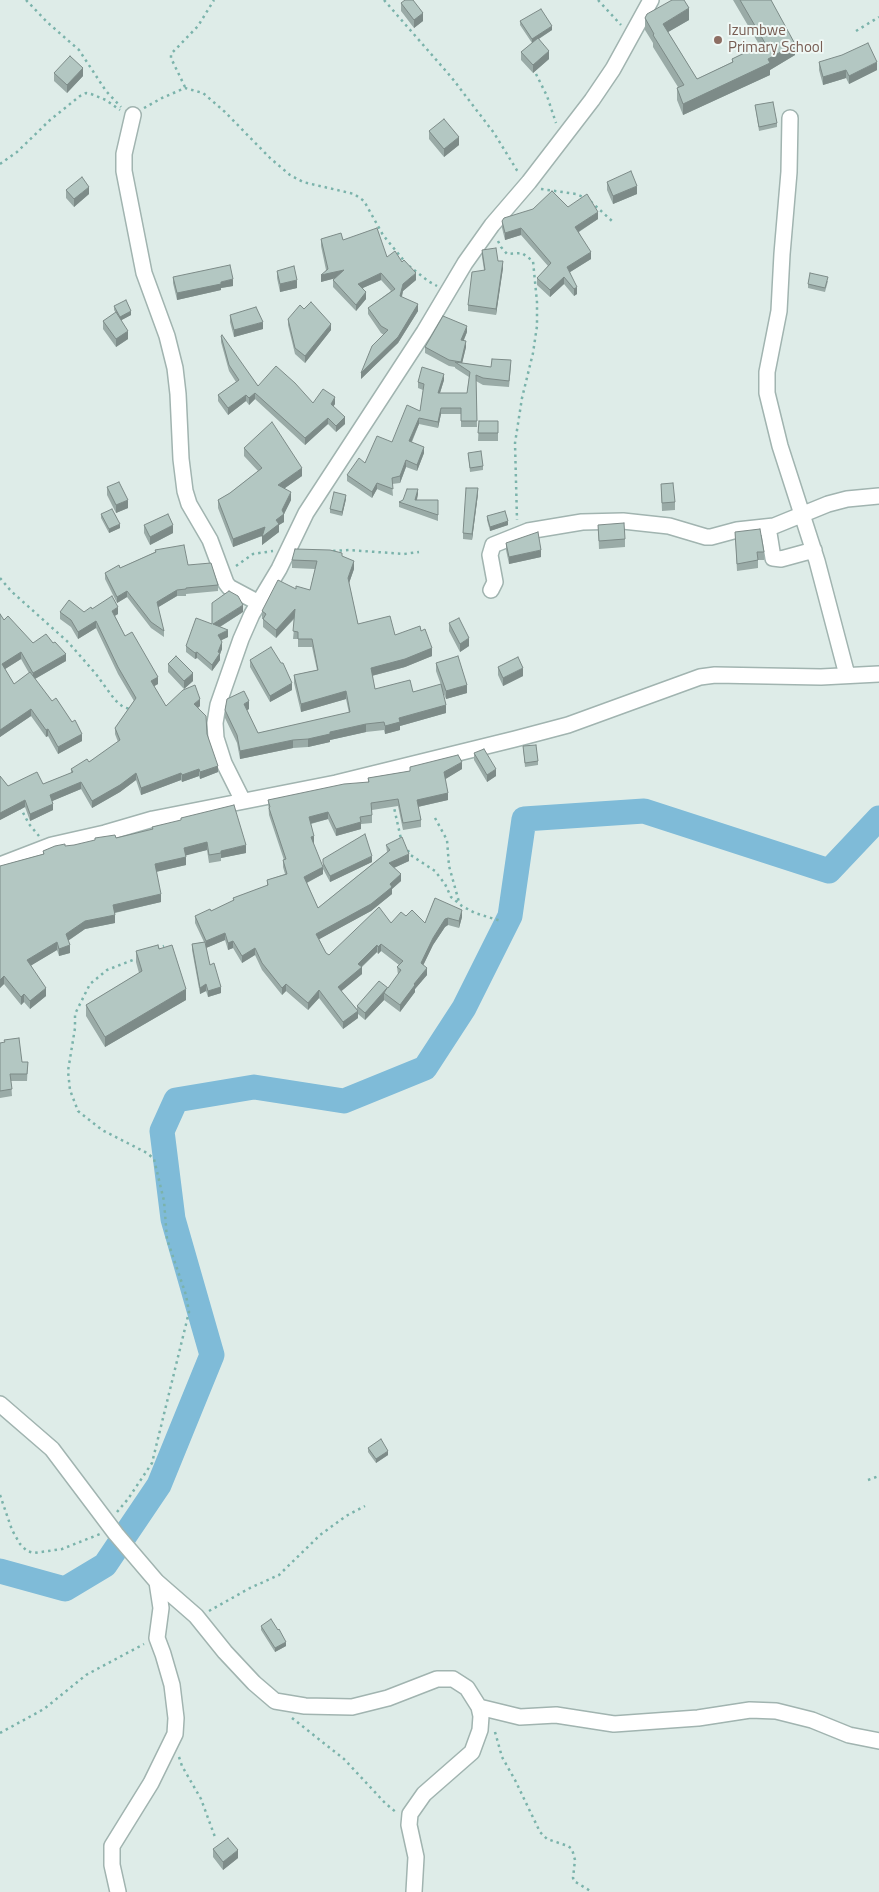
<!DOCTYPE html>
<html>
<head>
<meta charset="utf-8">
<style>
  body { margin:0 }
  canvas { display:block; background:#deece8 }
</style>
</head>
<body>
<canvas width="879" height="1892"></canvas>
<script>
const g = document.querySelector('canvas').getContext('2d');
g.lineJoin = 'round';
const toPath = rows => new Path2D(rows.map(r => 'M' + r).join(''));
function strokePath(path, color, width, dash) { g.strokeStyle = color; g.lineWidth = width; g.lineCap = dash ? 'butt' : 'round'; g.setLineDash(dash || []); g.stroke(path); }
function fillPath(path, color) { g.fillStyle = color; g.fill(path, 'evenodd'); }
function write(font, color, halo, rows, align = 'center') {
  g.font = font + ' "Titillium Web",sans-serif'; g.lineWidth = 4; g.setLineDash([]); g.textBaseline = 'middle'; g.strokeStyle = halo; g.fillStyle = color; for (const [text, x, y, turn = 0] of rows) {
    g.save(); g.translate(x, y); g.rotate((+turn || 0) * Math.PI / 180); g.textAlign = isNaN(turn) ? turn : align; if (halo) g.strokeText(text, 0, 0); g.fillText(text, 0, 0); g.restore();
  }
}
strokePath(toPath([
  [0,1571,65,1589,105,1565,159,1485,212,1355,173,1219,162,1131,176,1100,254,1087,344,1101,425,1068,464,1008,510,916,524,819,644,811,829,871,879,818]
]), '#7fbbd8', 25);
const minor = toPath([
  [133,115,124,154,124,171,144,273,167,336,175,368,178,394,181,459,185,491,189,504,210,540,226,583,229,587,259,603],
  [790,118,789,172,782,254,779,311,767,372,767,393,780,446,817,561,847,675],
  [768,527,773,558,781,559,814,550],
  [491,590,495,582,490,555,493,545,528,531,582,522,623,521,669,526,706,537,711,537,737,530,774,526,828,504,847,499,879,496],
  [243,801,224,763,216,738,215,723,218,705,241,639,252,614,279,569,306,513,424,332,465,263,492,225,529,182,592,100,613,69,651,0],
  [0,865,52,845,105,833,153,819,336,783,515,739,568,725,700,677,715,675,821,677,879,674],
  [0,1404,52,1449,116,1534,157,1582,196,1616,225,1652,254,1683,275,1701,305,1706,352,1707,388,1698,437,1679,453,1679,467,1688,479,1707,481,1716,480,1730,472,1752,424,1794,410,1814,409,1825,416,1857,414,1892],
  [479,1707,520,1717,556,1715,614,1724,698,1718,750,1710,776,1711,812,1720,849,1735,879,1741],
  [118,1892,112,1865,112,1846,151,1783,175,1734,176,1718,172,1685,163,1654,157,1638,161,1608,157,1582]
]);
strokePath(minor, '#a1b4b0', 18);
strokePath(toPath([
  [26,0,47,22,79,50,106,91,121,107],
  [384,0,452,78,494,133,518,172],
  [598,0,621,25],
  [856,31,879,17],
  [536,74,547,96,556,123],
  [185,87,171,58,171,54,198,26,214,0],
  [144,108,162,98,185,88,203,93,225,112,270,158,290,175,303,182,354,194,364,201,383,235,405,262],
  [0,164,17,152,50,120,80,96,86,93,91,94,106,100,120,110],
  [541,189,576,194,588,199,612,221],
  [498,241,501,247,507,254,522,253,533,261,537,302,537,326,533,353,522,398,515,443,517,520],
  [409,266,428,281,437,286],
  [333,551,349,550,404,554,419,552],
  [236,566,253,554,273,551],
  [0,578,11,591,68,642,96,674,115,700,123,707,130,709],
  [393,803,401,839],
  [20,807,29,824,39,836],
  [435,818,447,840,449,866,459,902],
  [408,850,409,854,435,871,445,884,451,897,462,906,475,913,501,921],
  [157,949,164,946],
  [868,1480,879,1476],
  [0,1495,12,1530,20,1544,27,1551,34,1553,62,1549,100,1534],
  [117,1512,128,1499,152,1463,189,1312,186,1295,167,1239,164,1201,154,1159,147,1153,102,1130,78,1111,70,1090,68,1071,75,1028,75,1014,90,984,107,970,138,958],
  [209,1611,250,1588,279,1575,320,1535,346,1516,365,1506],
  [292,1718,344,1759,385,1803,397,1813],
  [495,1732,502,1757,515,1780,540,1832,547,1839,568,1846,572,1849,575,1860,573,1878,574,1881,592,1892],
  [0,1733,44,1709,86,1675,144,1644],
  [179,1757,182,1766,201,1799,215,1837]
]), '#7bb3ab', 2.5, [2.5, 4]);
strokePath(minor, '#fff', 15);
fillPath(toPath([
  [733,0,771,0,795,55,770,70,770,75,683,115,677,100,677,88,678,87,653,47,653,43,645,30,645,18,689,20,668,32,697,79,732,62,732,59,760,46],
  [401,3,423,21,414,28,401,11],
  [520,21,552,30,539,39,549,59,533,73,521,60,521,52,532,43,520,25],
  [819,62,877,70,849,84,846,78,823,85,819,70],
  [54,73,83,76,67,93,54,81],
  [755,105,777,123,777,127,759,131],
  [429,131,459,145,444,157,429,139],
  [607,182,637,194,613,204,607,190],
  [66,190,89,194,74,207,66,198],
  [568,207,598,219,579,232,591,259,570,272,577,294,574,296,564,284,550,297,537,285,537,278,548,266,521,235,505,240,502,228,502,221],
  [321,239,343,240,402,262,416,280,403,291,402,297,418,311,398,343,361,379,384,335,381,333,368,314,368,308,391,291,381,280,363,288,366,299,356,311,333,287,333,280,335,278,321,282,326,270,321,246],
  [482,250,498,261,503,268,496,315,468,311,468,305,484,270,482,257],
  [277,271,297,288,280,292,277,278],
  [173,277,233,286,221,288,221,290,177,300,173,283],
  [828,281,825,292,808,288,808,284],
  [114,306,131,315,121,320,128,339,116,347,103,329,103,321,116,313,114,310],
  [304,309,331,330,305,363,295,354,288,325,288,319],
  [230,315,263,329,234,337,230,322],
  [467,332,464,340,466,347,462,363,491,367,511,366,509,387,483,385,476,381,477,427,461,427,461,414,441,414,438,428,419,424,412,442,424,453,417,471,406,467,400,483,392,484,393,496,377,489,372,498,347,481,347,475,392,442,420,411,423,390,418,388,418,382,444,380,440,393,467,393,469,377,455,368,455,367,449,366,425,353,425,347],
  [221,336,258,386,313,403,335,404,333,406,345,424,336,432,328,424,305,445,255,399,249,405,246,401,228,415,218,401,218,395,236,382,229,371,221,342],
  [479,421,498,421,498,441,478,441],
  [244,448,302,476,285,488,291,500,284,514,284,522,279,525,279,532,262,545,262,536,233,547,218,508,218,500,230,493,258,471,244,456],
  [468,453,483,466,483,470,470,472],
  [661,484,675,502,675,510,662,511],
  [107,487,128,508,116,513,107,495],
  [418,494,417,500,438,500,438,521,399,507,399,502],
  [478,494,472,540,463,539,463,533],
  [346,499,342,516,330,513,330,509],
  [101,514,120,528,109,533,101,518],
  [487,516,508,525,490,531,487,520],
  [144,525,173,533,150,545,144,533],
  [598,525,625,539,625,547,599,549],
  [735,532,764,552,764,560,758,560,758,568,737,571],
  [506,543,541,557,509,564,506,550],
  [155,550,188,565,218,585,218,591,186,594,186,596,177,596,158,607,164,631,164,637,151,628,127,597,117,603,105,579,105,573,120,568,155,552],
  [342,557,354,569,349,583,358,624,395,635,432,656,405,667,372,676,375,689,413,692,441,685,436,671,436,663,467,693,446,699,442,690,446,713,400,726,400,730,385,734,384,730,366,732,330,740,330,742,308,747,293,748,240,759,237,743,225,718,225,710,249,709,247,710,258,733,349,713,346,699,301,712,294,683,294,675,317,670,312,647,298,647,298,639,293,639,295,618,276,638,263,627,263,619,262,619,262,611,296,589,310,590,315,569,292,568,292,560],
  [92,609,118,614,115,616,125,636,158,684,154,686,166,706,200,706,198,708,207,734,218,772,200,779,199,776,182,782,181,780,141,795,136,780,120,792,92,808,81,789,52,801,53,810,30,821,25,807,0,820,0,776,8,786,43,784,71,773,71,769,89,762,118,742,115,734,115,728,134,701,118,674,96,628,78,639,71,627,60,619,60,612,84,612],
  [243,612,220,627,228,637,221,640,222,649,220,654,220,660,212,671,197,658,195,659,186,652,186,646,212,624],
  [0,614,4,620,33,643,66,661,35,679,82,741,58,754,48,736,46,737,31,716,0,737],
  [21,659,29,673,14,684,5,669],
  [449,623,469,646,460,652,449,631],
  [250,660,292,690,270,702,250,667],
  [168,664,193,681,184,689,168,672],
  [498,667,523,676,503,686,498,675],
  [523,746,538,761,538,765,525,767],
  [474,753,496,776,487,782,474,760],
  [410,767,462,769,445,779,448,800,418,807,421,820,421,827,403,830,398,806,372,810,372,823,361,824,361,829,336,836,328,819,311,824,314,843,313,843,323,874,307,883,318,908,387,852,386,845,409,861,394,868,401,881,392,889,392,894,371,911,319,939,326,953,329,955,391,923,406,916,425,923,435,898,462,917,459,928,448,925,445,927,433,945,423,965,427,975,415,989,415,992,400,1012,384,1000,365,1020,358,1014,358,1018,343,1029,319,998,308,1010,286,991,282,995,262,970,255,955,242,963,233,948,228,950,225,940,206,948,210,965,221,993,208,997,206,991,200,994,192,950,192,944,204,942,195,923,195,916,211,911,233,901,233,898,267,886,267,880,285,874,283,867,283,860,284,860,269,815,268,800,368,782,368,778,410,771],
  [381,951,399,965,397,967,398,975,388,988,357,1006,357,1009,341,991,362,974,362,967,377,952,378,954],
  [152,827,246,853,221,858,221,861,209,863,207,850,185,855,186,865,156,872,161,902,115,913,115,923,85,929,68,941,70,953,59,956,57,950,31,965,46,996,30,1009,24,1002,21,1005,4,984,0,988,0,866,43,854,43,851,116,838,152,830],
  [323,859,372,862,330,882,323,869],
  [159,949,186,1000,105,1047,86,1016,86,1005,139,973,136,962,136,951],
  [0,1043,22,1062,28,1062,27,1081,11,1081,12,1096,0,1098],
  [368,1448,388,1455,376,1463,368,1452],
  [261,1626,286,1646,275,1652,261,1630],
  [213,1849,238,1858,223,1870,213,1857]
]), '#9aaba7');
fillPath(toPath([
  [689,8,689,20,663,35,663,24],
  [423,13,423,21,414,28,414,20],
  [552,26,552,30,532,43,532,39],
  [795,44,795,55,770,70,770,75,683,115,683,104,768,59],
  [549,51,549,59,533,73,533,65],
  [877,62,877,70,849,84,849,76],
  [83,68,83,76,67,93,67,85],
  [846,70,846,78,823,85,823,77],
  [459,137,459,145,444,157,444,149],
  [637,186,637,194,613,204,613,196],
  [89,187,89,194,74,207,74,199],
  [598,212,598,219,575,234,575,227],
  [521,228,521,235,505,240,505,233],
  [591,252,591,259,567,274,567,267],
  [503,261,503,268,496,315,496,309],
  [344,270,344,276,321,282,321,275],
  [381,273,381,280,358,290,358,284],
  [416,273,416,280,403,291,400,303,400,296,403,284],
  [564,277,564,284,550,297,550,290],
  [233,279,233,286,221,288,221,290,177,300,177,293],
  [297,280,297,288,280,292,280,284],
  [577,287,577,294,574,296,574,289],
  [366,292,366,299,356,311,356,305],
  [418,304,418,311,398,343,361,379,361,373],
  [131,311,131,315,120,321,120,317],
  [263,322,263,329,234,337,234,330],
  [331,324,331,330,305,363,305,356],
  [467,326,467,332,461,346,461,340],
  [128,331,128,339,116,347,116,339],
  [466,341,466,347,461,368,461,362],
  [444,374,444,380,438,399,438,393],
  [255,393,255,399,249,405,249,398],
  [246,395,246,401,228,415,228,408],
  [335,397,335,404,331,410,331,404],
  [441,408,441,414,438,428,438,422],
  [345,417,345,424,336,432,336,426],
  [328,418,328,424,305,445,305,438],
  [419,418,419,424,409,447,409,441],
  [424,447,424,453,417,471,417,465],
  [406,460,406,467,400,483,400,476],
  [302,468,302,476,278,493,278,485],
  [377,483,377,489,372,498,372,492],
  [478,488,478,494,472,540,472,534],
  [418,489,418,494,415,506,415,500],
  [291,492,291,500,284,514,284,522,279,525,279,532,262,545,262,537,264,535,233,547,233,539,276,520,282,510],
  [346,495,346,499,342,516,342,512],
  [128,500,128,508,116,513,116,505],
  [508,521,508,525,490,531,490,527],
  [120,524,120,528,109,533,109,529],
  [173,525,173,533,150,545,150,537],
  [541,550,541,557,509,564,509,557],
  [354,561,354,569,348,586,348,578],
  [177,590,177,596,157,608,157,602],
  [127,591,127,597,117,603,117,597],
  [243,605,243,612,213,631,213,624],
  [118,607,118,614,112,617,112,611],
  [295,609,295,617,276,638,276,630],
  [96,621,96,628,78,639,78,632],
  [228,630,228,637,218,642,218,635],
  [469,638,469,646,460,652,460,644],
  [222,642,222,649,220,654,220,660,212,671,212,665],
  [432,648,432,656,405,667,371,676,371,668],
  [21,652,21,659,2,671,2,664],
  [197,652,197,658,195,659,195,653],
  [66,654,66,661,33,680,33,673],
  [523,668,523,676,503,686,503,678],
  [193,673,193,681,184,689,184,681],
  [158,677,158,684,151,688,151,681],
  [292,683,292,690,270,702,270,696],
  [467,685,467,693,446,699,446,691],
  [346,691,346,699,301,712,301,704],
  [200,699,200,706,194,711,194,704],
  [249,701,249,709,244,712,244,704],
  [446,705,446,713,400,726,400,730,385,734,385,726,399,718],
  [31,709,31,716,0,737,0,730],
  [366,724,366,732,330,740,330,742,308,747,308,739,330,732],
  [48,729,48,736,46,737,46,730],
  [82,734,82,741,58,754,58,747],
  [293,740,293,748,240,759,240,751],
  [462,762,462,769,444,780,444,772],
  [218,766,218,772,200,779,200,772],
  [199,769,199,776,182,782,182,775],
  [496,769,496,776,487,782,487,775],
  [136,773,136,780,120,792,92,808,92,801],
  [181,773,181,780,141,795,141,788],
  [81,782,81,789,50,802,50,795],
  [448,793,448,800,417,807,417,800],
  [25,800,25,807,0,820,0,813],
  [53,804,53,810,30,821,30,814],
  [328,812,328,819,309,824,309,817],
  [361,822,361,829,336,836,336,829],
  [314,836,314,843,311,844,311,837],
  [207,842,207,850,184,856,184,848],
  [246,845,246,853,221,858,221,851],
  [409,854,409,861,389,870,389,863],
  [372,856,372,862,330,882,330,876],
  [186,857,186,865,155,872,155,864],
  [323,867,323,874,304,884,304,877],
  [401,874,401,881,392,889,392,894,371,911,316,941,316,934,390,884],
  [161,894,161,902,113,913,113,905],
  [462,910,462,917,459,928,459,921],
  [115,915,115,923,85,929,66,942,66,934,85,921],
  [448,918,448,925,445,927,433,945,421,970,421,963,433,938,445,919],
  [225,933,225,940,206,948,206,941],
  [233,941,233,948,228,950,228,943],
  [57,942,57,950,27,968,27,960],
  [381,944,381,951,378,954,378,947],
  [70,945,70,953,59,956,59,949],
  [377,945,377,952,360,968,362,967,362,974,338,994,338,987,358,964],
  [255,948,255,955,242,963,242,956],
  [427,968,427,975,415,989,415,992,400,1012,400,1005,414,984],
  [4,976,4,984,0,988,0,980],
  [206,984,206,991,200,994,200,988],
  [286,984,286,991,282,995,282,988],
  [221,987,221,993,208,997,208,991],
  [46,988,46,996,30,1009,30,1001],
  [387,988,384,993,384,1000,365,1020,365,1013],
  [186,989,186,1000,105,1047,105,1037],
  [319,990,319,998,308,1010,308,1003],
  [24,994,24,1002,21,1005,21,997],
  [358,1011,358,1018,343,1029,343,1022],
  [388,1451,388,1455,376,1463,376,1459],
  [286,1642,286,1646,275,1652,275,1648],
  [238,1850,238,1858,223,1870,223,1862]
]), '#7d8b88');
const building = toPath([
  [405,0,413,0,423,13,414,20,401,3,405,0],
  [672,0,684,0,689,8,663,24,697,79,733,62,732,59,765,43,740,0,771,0,795,44,768,59,770,63,683,104,677,88,684,85,653,35,654,34,645,18,647,14,672,0],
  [541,9,552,26,532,39,520,21,541,9],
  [538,38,549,51,533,65,521,52,538,38],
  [868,43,877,62,849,76,846,70,823,77,819,62,842,55,868,43],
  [70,56,83,68,67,85,54,73,70,56],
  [773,102,777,123,759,127,755,105,773,102],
  [444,119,459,137,444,149,429,131,444,119],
  [631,171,637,186,613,196,607,182,631,171],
  [82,177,89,187,74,199,66,190,82,177],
  [552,191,568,207,587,194,598,212,575,227,591,252,567,267,577,287,574,289,564,277,550,290,537,278,551,263,521,228,505,233,502,221,504,218,533,209,552,191],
  [377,228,387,257,395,251,402,262,404,260,416,273,403,284,400,296,418,304,398,337,361,373,372,346,388,330,381,326,368,308,395,289,381,273,358,284,366,292,356,305,333,280,344,270,321,275,328,269,321,239,341,233,343,240,377,228],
  [496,248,498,261,503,261,496,309,468,305,472,272,485,270,482,250,496,248],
  [230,265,233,279,221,282,221,284,177,293,173,277,230,265],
  [294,266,297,280,280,284,277,271,294,266],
  [810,273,828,277,825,288,808,284,810,273],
  [126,300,131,311,120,317,114,306,126,300],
  [311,302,331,324,305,356,295,348,288,319,300,305,304,309,311,302],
  [256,307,263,322,234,330,230,315,256,307],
  [116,312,128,331,116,339,103,321,116,312],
  [443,316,467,326,461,340,466,341,461,362,449,360,425,347,443,316],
  [222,335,258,386,276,366,295,383,313,403,323,389,335,397,331,404,345,417,336,426,328,418,305,438,255,393,249,398,246,395,228,408,218,395,239,380,229,365,221,336,222,335],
  [492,359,511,360,509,381,483,378,476,375,477,421,461,421,461,408,441,408,438,422,419,418,409,441,424,447,417,465,406,460,400,476,392,478,393,489,377,483,372,492,347,475,359,458,365,463,377,436,392,442,407,405,420,411,424,384,418,382,422,367,444,374,438,393,467,393,470,372,455,362,491,367,492,359],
  [479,421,498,421,498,433,478,433,479,421],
  [272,422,302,468,278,485,291,492,282,510,284,514,276,520,279,524,262,537,265,527,233,539,218,500,230,493,262,468,244,448,272,422],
  [481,451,483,466,470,468,468,453,481,451],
  [119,482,128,500,116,505,107,487,119,482],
  [673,483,675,502,662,503,661,484,673,483],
  [466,488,478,488,472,534,463,533,466,488],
  [407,489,418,489,415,500,438,500,438,515,399,502,403,500,407,489],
  [334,492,346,495,342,512,330,509,334,492],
  [112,509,120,524,109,529,101,514,112,509],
  [505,511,508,521,490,527,487,516,505,511],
  [168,514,173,525,150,537,144,525,168,514],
  [624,523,625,539,599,541,598,525,624,523],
  [760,529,764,552,757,552,758,560,737,564,735,532,760,529],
  [538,532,541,550,509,557,506,543,538,532],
  [184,545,188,565,211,563,218,585,186,588,186,589,177,590,157,602,164,631,151,622,127,591,117,597,105,573,119,565,120,568,156,552,155,550,184,545],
  [295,549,330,550,342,553,342,556,354,561,348,578,358,624,390,616,395,635,420,626,421,631,425,629,432,648,405,659,371,668,375,689,410,680,413,692,441,684,446,705,399,718,400,722,385,726,384,722,366,724,330,732,330,734,308,739,293,740,240,751,237,735,225,710,227,699,244,691,249,701,244,704,258,733,350,712,346,691,301,704,294,675,318,670,312,639,298,639,298,632,293,631,295,609,276,630,263,619,266,614,262,611,278,580,296,589,296,586,310,590,317,561,292,560,295,549],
  [229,591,238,596,243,605,213,624,228,630,218,635,222,642,218,652,220,653,212,665,197,652,195,653,186,646,196,618,212,624,212,603,229,591],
  [112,596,118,607,112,611,125,636,132,632,158,677,151,681,166,706,183,690,195,685,200,699,194,704,206,716,207,734,218,766,200,772,199,769,182,775,181,773,141,788,136,773,120,785,92,801,81,782,50,795,53,804,30,814,25,800,0,813,0,776,8,786,37,772,43,784,73,772,71,769,87,759,89,762,120,740,115,728,136,698,118,667,96,621,78,632,71,620,60,612,69,600,84,612,91,607,92,609,112,596],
  [0,614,4,620,8,616,33,643,46,634,53,643,55,642,66,654,33,673,21,652,2,664,14,684,30,672,52,701,56,698,72,722,75,720,82,734,58,747,48,729,46,730,31,709,0,730,0,614],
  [459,618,469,638,460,644,449,623,459,618],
  [271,647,281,663,283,663,292,683,270,696,250,660,271,647],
  [176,656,193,673,184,681,168,664,176,656],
  [458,656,467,685,446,691,436,663,458,656],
  [518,657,523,668,503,678,498,667,518,657],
  [536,745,538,761,525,763,523,746,536,745],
  [484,749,496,769,487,775,474,753,484,749],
  [458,755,462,762,444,772,448,793,417,800,421,820,403,823,398,799,371,803,372,815,360,817,361,822,336,829,328,812,309,817,314,836,311,837,323,867,304,877,318,908,390,850,386,845,402,837,409,854,389,863,401,874,390,884,392,887,371,904,316,934,326,953,329,955,379,907,391,923,401,912,406,916,412,910,425,923,435,898,462,910,459,921,448,918,445,919,433,938,421,963,427,968,414,984,415,985,400,1005,384,993,387,988,365,1013,357,1006,379,981,388,988,401,970,397,967,403,961,381,944,378,947,377,945,358,964,362,967,338,987,358,1011,343,1022,319,990,308,1003,286,984,282,988,262,963,255,948,242,956,233,941,228,943,225,933,206,941,195,916,210,909,211,911,234,900,233,898,268,885,267,880,287,874,283,860,286,859,269,808,270,807,268,800,344,784,369,782,368,778,410,771,410,767,458,755],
  [234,805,246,845,221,851,221,853,209,855,207,842,184,848,186,857,155,864,161,894,113,905,115,915,85,921,66,934,70,945,59,949,57,942,27,960,46,988,30,1001,24,994,21,997,4,976,0,980,0,866,44,854,43,851,55,846,65,844,65,846,74,845,95,840,95,838,115,835,116,838,153,829,152,827,181,820,181,818,234,805],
  [365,834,372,856,330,876,323,863,323,859,365,834],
  [205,942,210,965,214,963,221,987,208,991,206,984,200,988,192,944,205,942],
  [158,945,159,949,172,945,186,989,105,1037,86,1005,142,971,136,951,158,945],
  [19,1038,22,1062,28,1062,27,1074,10,1074,12,1089,0,1091,0,1043,5,1042,4,1040,19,1038],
  [381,1439,388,1451,376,1459,368,1448,381,1439],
  [271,1619,278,1630,279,1629,286,1642,275,1648,261,1626,271,1619],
  [228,1838,238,1850,223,1862,213,1849,228,1838]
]);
fillPath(building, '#b3c7c2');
strokePath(building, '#7d8b88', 1);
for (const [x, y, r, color] of [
  [718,40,5,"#8d6e63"]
]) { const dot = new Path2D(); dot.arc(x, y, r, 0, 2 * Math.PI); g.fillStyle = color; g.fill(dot); strokePath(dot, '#eff8f5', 2); }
write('15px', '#785e54', '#eff8f5', [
  ["Izumbwe",728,31],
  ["Primary School",728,48]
], 'left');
</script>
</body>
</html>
